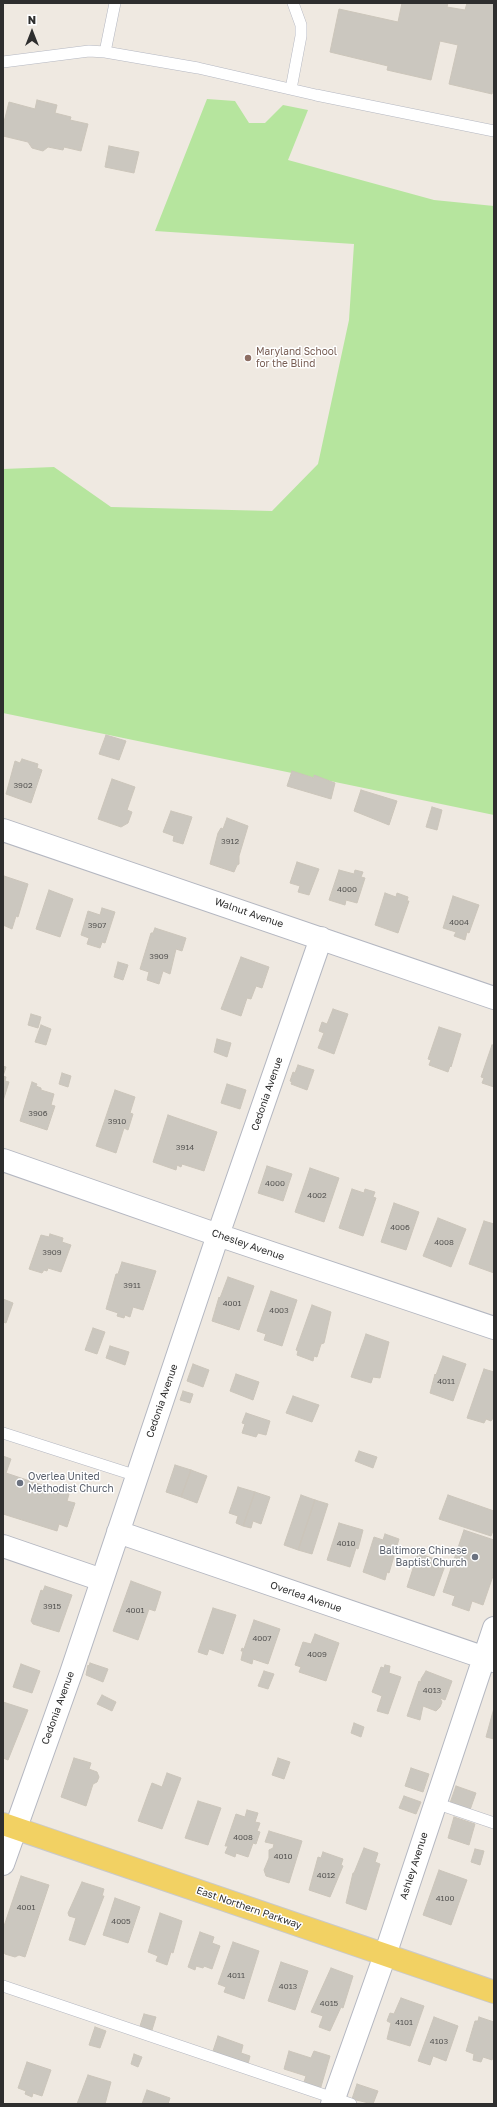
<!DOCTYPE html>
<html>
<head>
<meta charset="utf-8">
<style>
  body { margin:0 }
  #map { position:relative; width:497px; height:2107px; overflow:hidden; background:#efe9e1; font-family:"Golos Text",sans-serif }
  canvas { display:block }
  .frame { position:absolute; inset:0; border:4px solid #2e2e2e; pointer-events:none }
  .north { position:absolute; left:12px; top:12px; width:40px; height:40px; -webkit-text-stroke:3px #fff; paint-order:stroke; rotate:0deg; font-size:11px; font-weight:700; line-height:16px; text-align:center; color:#2e2e2e }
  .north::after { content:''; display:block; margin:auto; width:14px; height:18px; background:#2e2e2e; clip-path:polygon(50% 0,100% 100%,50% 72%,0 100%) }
</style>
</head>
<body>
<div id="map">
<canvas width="497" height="2107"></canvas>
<div class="frame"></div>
<div class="north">N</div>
</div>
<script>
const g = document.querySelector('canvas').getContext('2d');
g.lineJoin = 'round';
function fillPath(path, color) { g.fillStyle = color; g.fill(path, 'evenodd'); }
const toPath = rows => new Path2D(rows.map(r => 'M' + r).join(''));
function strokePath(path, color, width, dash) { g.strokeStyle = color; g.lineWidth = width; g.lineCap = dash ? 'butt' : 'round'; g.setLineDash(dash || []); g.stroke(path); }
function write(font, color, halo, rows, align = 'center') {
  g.font = font + ' "Golos Text",sans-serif'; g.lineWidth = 3; g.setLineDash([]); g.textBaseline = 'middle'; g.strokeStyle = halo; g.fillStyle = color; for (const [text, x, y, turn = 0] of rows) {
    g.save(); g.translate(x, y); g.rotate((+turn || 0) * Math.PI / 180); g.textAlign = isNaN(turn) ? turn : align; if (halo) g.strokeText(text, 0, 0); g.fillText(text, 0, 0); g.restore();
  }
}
fillPath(toPath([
  [207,99,235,101,249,123,265,123,283,105,308,110,288,160,434,200,494,206,494,815,3,713,3,469,54,467,111,507,272,511,318,464,349,320,354,244,155,231]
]), '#b6e59e');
const building = toPath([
  [402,3,448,3,447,7,465,10,467,3,494,3,494,83,492,94,449,84,458,45,440,41,431,80,387,70,388,66,330,52,339,9,398,22,402,3],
  [37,100,57,105,55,113,71,117,70,120,88,124,81,151,64,147,63,150,48,147,43,151,32,148,28,142,3,136,3,126,9,102,35,109,37,100],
  [109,146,139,152,134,173,105,167,109,146],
  [106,735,126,741,119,760,99,754,106,735],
  [22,759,38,764,37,768,42,770,31,803,6,794,15,761,20,763,22,759],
  [292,771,314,778,314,775,335,783,331,799,287,786,292,771],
  [112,779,135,787,127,810,132,812,128,823,121,827,98,819,112,779],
  [361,790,397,801,389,825,354,811,361,790],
  [432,807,442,810,437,830,426,827,432,807],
  [171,811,192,817,183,844,173,841,174,836,163,832,171,811],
  [227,818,248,826,239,856,239,864,237,865,234,872,210,864,218,833,221,828,223,829,227,818],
  [297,862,319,869,309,895,298,892,300,886,290,883,297,862],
  [339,870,354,874,355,870,363,872,361,877,365,878,357,903,346,900,345,905,329,900,339,870],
  [4,876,28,884,18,917,16,916,12,929,3,925,4,876],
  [49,890,73,899,60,937,36,929,49,890],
  [385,893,396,897,397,893,408,897,407,901,409,901,398,933,375,925,385,893],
  [453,896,479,905,469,933,467,932,465,940,454,936,456,932,443,928,453,896],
  [102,908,115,912,105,943,102,942,100,948,87,944,89,938,81,935,88,911,100,915,102,908],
  [155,928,186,938,182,951,176,949,170,974,163,971,159,984,147,980,149,972,140,969,151,933,153,933,155,928],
  [241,957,269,967,262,988,256,986,251,999,247,998,241,1016,221,1009,241,957],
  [118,962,128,965,123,980,114,977,118,962],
  [333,1009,348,1014,334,1054,318,1048,324,1033,319,1031,322,1022,327,1024,333,1009],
  [31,1014,41,1017,38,1028,28,1025,31,1014],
  [41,1025,51,1029,46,1045,35,1042,41,1025],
  [439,1027,461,1034,451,1067,450,1066,448,1072,429,1065,431,1060,428,1059,439,1027],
  [217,1039,231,1043,227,1057,214,1052,217,1039],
  [492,1045,494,1045,494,1087,482,1083,484,1078,481,1077,492,1045],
  [298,1065,314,1070,307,1090,291,1084,292,1082,290,1081,293,1072,295,1073,298,1065],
  [3,1066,6,1067,3,1076,6,1077,5,1081,9,1082,3,1101,3,1066],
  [62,1073,71,1076,68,1087,59,1084,62,1073],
  [32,1082,37,1084,36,1086,41,1088,41,1090,54,1094,51,1105,55,1106,47,1130,20,1121,32,1082],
  [227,1084,246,1090,240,1109,221,1103,227,1084],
  [115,1090,135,1097,130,1113,133,1114,128,1130,124,1128,116,1153,96,1146,115,1090],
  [168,1115,217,1132,204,1171,182,1164,181,1167,177,1165,176,1170,153,1162,168,1115],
  [267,1166,292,1174,283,1201,258,1193,267,1166],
  [310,1168,339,1178,324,1222,295,1212,310,1168],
  [352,1189,364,1193,365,1189,375,1192,373,1197,376,1198,363,1236,339,1228,352,1189],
  [394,1203,419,1212,406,1250,381,1242,394,1203],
  [438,1218,466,1229,451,1267,423,1256,438,1218],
  [484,1221,494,1224,494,1273,469,1264,484,1221],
  [50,1234,63,1238,62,1242,71,1245,61,1272,48,1268,47,1271,44,1270,42,1273,29,1269,41,1235,49,1237,50,1234],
  [122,1262,156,1271,143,1310,133,1307,130,1317,125,1315,124,1318,117,1316,118,1313,106,1309,116,1274,118,1274,122,1262],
  [228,1277,254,1286,239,1330,212,1321,219,1297,220,1298,228,1277],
  [271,1291,297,1300,282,1346,264,1340,266,1334,257,1331,271,1291],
  [3,1299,13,1303,6,1323,3,1322,3,1299],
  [312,1305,331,1312,324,1343,321,1344,317,1357,314,1356,313,1361,297,1355,298,1351,296,1350,312,1305],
  [93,1328,105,1332,97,1354,85,1350,93,1328],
  [366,1334,389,1342,380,1378,373,1377,371,1383,351,1377,366,1334],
  [110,1346,129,1352,125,1365,106,1358,110,1346],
  [443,1356,466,1364,453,1401,430,1393,435,1374,436,1375,443,1356],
  [193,1364,209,1370,203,1387,187,1381,193,1364],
  [484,1369,494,1372,494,1417,491,1421,486,1419,484,1423,467,1418,484,1369],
  [236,1374,259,1382,253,1400,230,1391,236,1374],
  [183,1391,193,1394,190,1403,180,1400,183,1391],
  [293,1396,319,1405,312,1422,286,1413,293,1396],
  [246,1413,270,1421,266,1435,258,1433,256,1437,242,1433,245,1424,242,1423,246,1413],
  [359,1451,377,1457,373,1468,355,1461,359,1451],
  [3,1456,11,1459,6,1473,69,1494,67,1501,75,1503,67,1527,59,1524,57,1531,3,1514,3,1456],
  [175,1465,191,1470,181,1497,166,1492,175,1465],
  [191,1470,207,1476,197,1503,181,1497,191,1470],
  [238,1487,255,1492,243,1526,236,1523,238,1516,229,1513,238,1487],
  [255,1492,270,1497,261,1524,253,1521,251,1528,243,1526,255,1492],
  [301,1495,315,1500,298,1550,284,1545,301,1495],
  [448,1495,494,1511,494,1528,491,1536,439,1519,448,1495],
  [315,1500,328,1504,312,1554,298,1550,315,1500],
  [339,1523,363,1530,358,1549,356,1548,350,1567,327,1560,339,1523],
  [464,1530,494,1540,494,1573,483,1605,472,1601,469,1611,452,1605,455,1596,443,1592,464,1530],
  [385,1534,399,1539,389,1573,387,1572,385,1580,363,1572,374,1537,383,1540,385,1534],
  [418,1553,446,1563,434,1596,407,1587,418,1553],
  [131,1581,161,1592,155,1611,149,1609,138,1640,113,1631,131,1581],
  [45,1586,72,1595,59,1632,33,1624,31,1621,41,1590,43,1591,45,1586],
  [213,1608,236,1615,223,1654,209,1649,207,1655,198,1652,213,1608],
  [254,1620,280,1629,268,1664,253,1659,252,1664,241,1660,243,1651,241,1651,242,1648,244,1649,254,1620],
  [315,1634,339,1643,326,1681,299,1672,301,1667,295,1665,303,1642,311,1644,315,1634],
  [90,1663,108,1669,103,1682,86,1675,88,1665,89,1666,90,1663],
  [21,1664,40,1671,32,1693,13,1687,21,1664],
  [385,1665,390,1666,389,1673,401,1677,388,1714,377,1711,382,1696,372,1692,381,1667,384,1668,385,1665],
  [264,1671,274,1674,268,1689,258,1686,264,1671],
  [426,1671,452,1681,445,1700,440,1698,442,1702,440,1707,436,1711,423,1706,420,1720,407,1716,419,1681,421,1682,421,1679,426,1671],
  [102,1695,116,1702,112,1711,97,1704,102,1695],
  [3,1702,28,1710,8,1760,3,1758,3,1702],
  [494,1708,494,1739,486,1737,494,1708],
  [354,1723,364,1727,361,1737,351,1733,354,1723],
  [74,1758,91,1763,89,1769,97,1772,99,1777,97,1782,93,1784,86,1806,61,1797,74,1758],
  [278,1758,290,1762,284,1779,272,1775,278,1758],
  [411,1768,429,1774,423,1792,405,1786,411,1768],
  [167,1773,181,1778,162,1829,138,1821,152,1783,162,1787,167,1773],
  [456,1786,476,1793,470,1810,450,1803,456,1786],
  [404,1796,421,1802,416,1814,399,1808,404,1796],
  [198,1801,221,1808,208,1845,185,1838,198,1801],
  [247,1810,258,1813,255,1822,260,1823,257,1831,260,1832,256,1844,253,1843,248,1857,236,1853,235,1857,225,1853,228,1846,225,1846,236,1814,245,1817,247,1810],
  [454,1817,475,1824,469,1845,448,1838,454,1817],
  [269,1831,302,1841,289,1883,266,1876,264,1870,269,1858,269,1850,273,1848,274,1844,265,1842,269,1831],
  [364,1848,378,1853,375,1862,380,1864,366,1910,346,1903,353,1873,354,1873,364,1848],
  [475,1849,484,1851,480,1865,471,1862,475,1849],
  [323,1852,343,1859,341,1865,343,1866,330,1897,309,1890,318,1857,321,1858,323,1852],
  [439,1870,467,1880,451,1925,423,1915,439,1870],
  [21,1876,49,1885,25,1957,19,1955,15,1957,5,1954,3,1950,3,1929,21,1876],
  [82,1882,104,1889,102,1896,104,1896,85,1945,69,1940,76,1918,69,1916,68,1913,82,1882],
  [115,1898,140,1907,128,1943,103,1935,115,1898],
  [160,1913,182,1921,173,1953,171,1952,167,1965,156,1961,158,1956,148,1952,160,1913],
  [200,1932,214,1937,212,1943,220,1946,212,1969,204,1966,203,1968,196,1966,195,1970,188,1967,200,1932],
  [233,1942,259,1951,244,1999,224,1992,226,1987,218,1984,233,1942],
  [281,1962,308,1971,295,2010,268,2001,281,1962],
  [331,1968,353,1976,343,2008,341,2007,330,2031,319,2027,323,2016,311,2012,331,1968],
  [401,1998,424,2006,410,2046,387,2039,391,2023,387,2021,390,2013,394,2014,401,1998],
  [144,2014,156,2017,152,2030,140,2026,144,2014],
  [434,2017,458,2026,446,2061,433,2056,430,2065,418,2061,434,2017],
  [479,2017,494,2022,494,2056,492,2060,483,2057,481,2062,473,2060,474,2054,466,2051,475,2021,478,2021,479,2017],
  [95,2027,106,2031,100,2048,89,2045,95,2027],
  [218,2036,243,2045,241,2053,250,2056,248,2064,212,2054,218,2036],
  [289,2051,311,2058,314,2051,330,2056,320,2090,303,2085,306,2076,284,2069,289,2051],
  [134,2054,142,2057,138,2067,131,2064,134,2054],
  [27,2062,51,2070,42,2096,33,2093,32,2097,25,2094,26,2091,18,2088,27,2062],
  [88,2075,111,2082,105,2104,77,2104,88,2075],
  [357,2084,378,2091,373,2104,352,2099,357,2084],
  [147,2090,170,2098,168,2104,142,2104,147,2090]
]);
fillPath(building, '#cbc7bf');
strokePath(building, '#cbc5ba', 1);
const service = toPath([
  [105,52,115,3],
  [3,62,89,51,105,52,198,68,316,95,494,131],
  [291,89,301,36,301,25,293,3],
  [3,1433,137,1476],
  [435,1803,494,1823],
  [3,1986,351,2104]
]);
const minor = toPath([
  [3,830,494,998],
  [3,1160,218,1235,494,1328],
  [118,1532,494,1661],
  [3,1546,102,1580],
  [3,1864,71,1673,218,1235,321,938],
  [332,2104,385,1955,494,1628]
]);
const primary = toPath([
  [3,1824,494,1992]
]);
strokePath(service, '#b4b7c1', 12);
strokePath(minor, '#b4b7c1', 24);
strokePath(primary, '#c9c9c9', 24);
strokePath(service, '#fff', 11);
strokePath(minor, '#fff', 22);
strokePath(primary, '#f2d163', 22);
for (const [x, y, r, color] of [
  [248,358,4,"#8d6e63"],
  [20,1483,4,"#6b7280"],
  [475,1557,4,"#6b7280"]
]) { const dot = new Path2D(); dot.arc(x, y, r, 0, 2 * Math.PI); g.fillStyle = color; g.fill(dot); strokePath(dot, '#fff', 1.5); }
write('8px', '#555452', null, [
  ["3902",23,785],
  ["3912",230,841],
  ["4000",347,889],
  ["4004",459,922],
  ["3907",97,925],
  ["3909",159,956],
  ["3906",38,1113],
  ["3910",117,1121],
  ["3914",185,1147],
  ["4000",275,1183],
  ["4002",317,1195],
  ["4006",400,1227],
  ["4008",444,1242],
  ["3909",52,1252],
  ["3911",132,1285],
  ["4001",232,1303],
  ["4003",279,1310],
  ["4011",446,1381],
  ["4010",346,1543],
  ["3915",52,1606],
  ["4001",135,1610],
  ["4007",262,1638],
  ["4009",317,1654],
  ["4013",432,1690],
  ["4008",243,1837],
  ["4010",283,1856],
  ["4012",326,1875],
  ["4100",445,1898],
  ["4001",26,1907],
  ["4005",121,1921],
  ["4011",236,1975],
  ["4013",288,1986],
  ["4015",329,2003],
  ["4101",404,2022],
  ["4103",439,2041]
]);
write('10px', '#785e54', '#fff', [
  ["Maryland School",256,352],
  ["for the Blind",256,364]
], 'left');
write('10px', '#2e2e2e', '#fff', [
  ["Walnut Avenue",249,913,19],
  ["Cedonia Avenue",267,1094,-71],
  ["Chesley Avenue",248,1245,19],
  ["Cedonia Avenue",162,1401,-71],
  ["Overlea Avenue",306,1597,19],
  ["Cedonia Avenue",58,1708,-70],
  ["Ashley Avenue",414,1866,-72],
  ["East Northern Parkway",249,1908,19]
]);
write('10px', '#5b616d', '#fff', [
  ["Overlea United",28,1477],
  ["Methodist Church",28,1489],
  ["Baltimore Chinese",467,1551,"right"],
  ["Baptist Church",467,1563,"right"]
], 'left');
</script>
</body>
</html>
